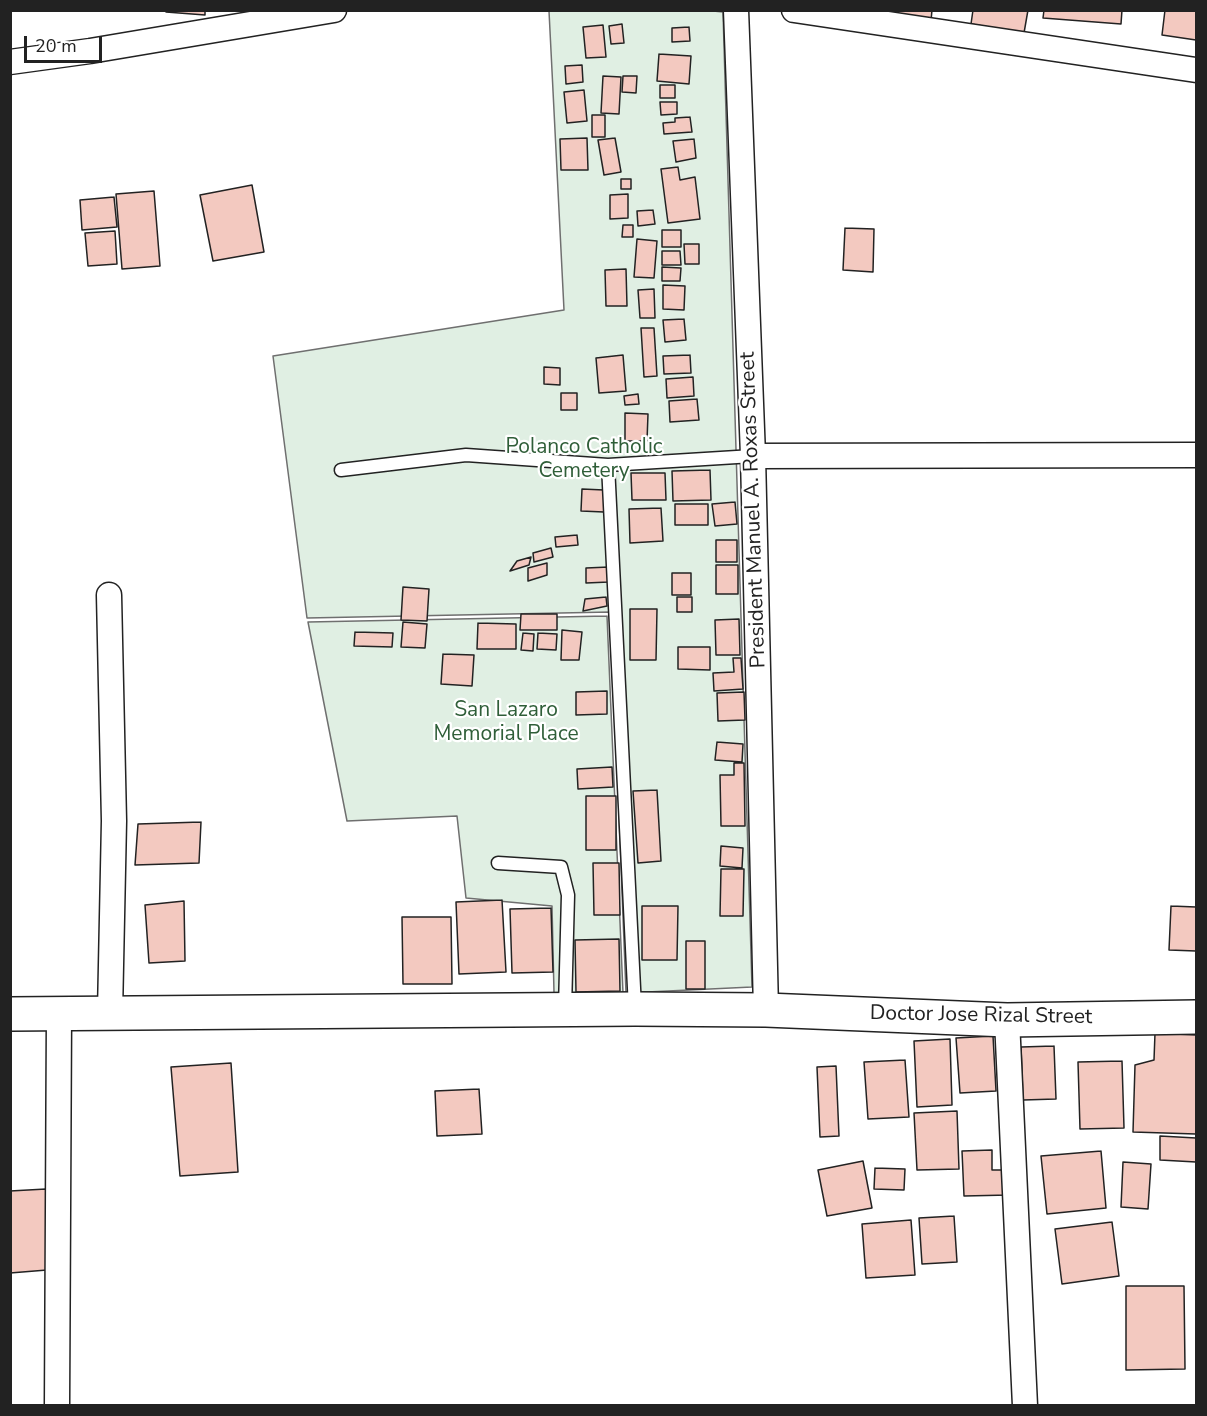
<!DOCTYPE html>
<html>
<head>
<meta charset="utf-8">
<style>
  body { margin:0 }
  #map { position:relative; width:1207px; height:1416px; overflow:hidden; background:#fff; font-family:"Nunito Sans",sans-serif }
  canvas { display:block }
  .frame { position:absolute; inset:0; border:12px solid #222; pointer-events:none }
  .scale { position:absolute; left:24px; top:36px; width:78px; height:27px; box-sizing:border-box; border:3px solid #222; border-top:0; padding-left:8px; font-size:18px; line-height:21px; white-space:nowrap; color:#222; -webkit-text-stroke:4px #fff; paint-order:stroke }
</style>
</head>
<body>
<div id="map">
<canvas width="1207" height="1416"></canvas>
<div class="frame"></div>
<div class="scale">20 m</div>
</div>
<script>
const g = document.querySelector('canvas').getContext('2d');
g.lineJoin = 'round';
function fillPath(path, color) { g.fillStyle = color; g.fill(path, 'evenodd'); }
const toPath = rows => new Path2D(rows.map(r => 'M' + r).join(''));
function strokePath(path, color, width, dash) { g.strokeStyle = color; g.lineWidth = width; g.lineCap = dash ? 'butt' : 'round'; g.setLineDash(dash || []); g.stroke(path); }
function write(font, color, halo, rows, align = 'center') {
  g.font = font + ' "Nunito Sans",sans-serif'; g.lineWidth = 4.5; g.setLineDash([]); g.textBaseline = 'middle'; g.strokeStyle = halo; g.fillStyle = color; for (const [text, x, y, turn = 0] of rows) {
    g.save(); g.translate(x, y); g.rotate((+turn || 0) * Math.PI / 180); g.textAlign = isNaN(turn) ? turn : align; if (halo) g.strokeText(text, 0, 0); g.fillText(text, 0, 0); g.restore();
  }
}
const green = toPath([
  [703,10,723,12,752,987,626,993,611,612,307,618,273,356,564,310,549,11,703,10],
  [607,616,623,993,554,993,552,906,466,898,457,816,347,821,308,622,607,616]
]);
fillPath(green, '#e0efe3');
strokePath(green, '#6f6f6f', 1.5);
const building = toPath([
  [167,10,205,10,205,15,166,12,167,10],
  [881,10,932,10,931,21,880,14,881,10],
  [973,10,1028,10,1024,33,971,24,973,10],
  [1044,10,1122,10,1121,24,1043,18,1044,10],
  [1165,10,1196,10,1196,40,1162,35,1165,10],
  [622,24,624,43,611,44,609,26,622,24],
  [603,25,606,57,586,58,583,27,603,25],
  [689,27,690,41,672,42,672,28,689,27],
  [659,54,691,56,689,84,657,81,659,54],
  [582,65,583,82,566,84,565,66,582,65],
  [603,76,621,77,619,114,601,113,603,76],
  [623,76,637,76,636,93,622,92,623,76],
  [660,85,675,85,675,98,660,98,660,85],
  [584,90,587,121,567,123,564,92,584,90],
  [660,102,677,102,677,114,661,115,660,102],
  [592,115,605,115,605,137,592,137,592,115],
  [690,117,692,132,664,134,663,123,675,122,675,118,690,117],
  [587,138,588,170,561,170,560,139,587,138],
  [615,138,621,172,604,175,598,140,615,138],
  [694,139,696,158,676,162,673,141,694,139],
  [678,167,680,180,695,177,700,219,668,223,661,169,678,167],
  [621,179,631,179,631,189,621,189,621,179],
  [252,185,264,252,213,261,200,195,252,185],
  [154,191,160,266,122,269,116,194,154,191],
  [628,194,628,218,610,219,610,195,628,194],
  [114,197,117,227,82,230,80,200,114,197],
  [653,210,655,224,638,226,637,211,653,210],
  [623,225,633,225,633,237,622,237,623,225],
  [845,228,874,229,873,272,843,270,845,228],
  [662,230,681,230,681,247,662,247,662,230],
  [115,231,117,264,88,266,85,233,115,231],
  [637,239,657,241,654,278,634,277,637,239],
  [684,244,699,244,699,264,685,264,684,244],
  [662,251,680,251,681,265,662,265,662,251],
  [662,267,681,268,680,281,662,281,662,267],
  [626,269,627,306,606,306,605,270,626,269],
  [663,285,685,286,684,310,663,309,663,285],
  [654,289,655,318,640,318,638,290,654,289],
  [684,319,686,340,665,342,663,320,684,319],
  [641,328,654,328,657,376,644,377,641,328],
  [623,355,626,391,599,393,596,358,623,355],
  [690,355,691,373,664,374,663,356,690,355],
  [544,367,560,368,560,385,544,384,544,367],
  [693,377,694,396,667,398,666,379,693,377],
  [561,393,577,393,577,410,561,410,561,393],
  [638,394,639,404,625,405,624,396,638,394],
  [697,399,699,420,670,422,669,401,697,399],
  [625,413,648,414,647,441,625,441,625,413],
  [710,470,711,500,673,501,672,471,710,470],
  [631,473,665,473,666,500,632,500,631,473],
  [582,489,604,490,604,512,581,511,582,489],
  [735,502,737,524,715,526,712,504,735,502],
  [675,504,708,504,708,525,675,525,675,504],
  [661,508,663,541,630,543,629,509,661,508],
  [577,535,578,545,556,547,555,537,577,535],
  [716,540,737,540,737,562,716,562,716,540],
  [551,548,553,557,534,562,533,553,551,548],
  [531,557,529,565,510,571,517,561,531,557],
  [547,563,547,575,528,581,528,568,547,563],
  [716,565,738,565,738,594,716,594,716,565],
  [609,567,609,582,586,583,586,568,609,567],
  [672,573,691,573,691,595,672,595,672,573],
  [403,587,429,589,427,621,401,620,403,587],
  [606,597,607,606,583,611,585,599,606,597],
  [677,597,692,597,692,612,677,612,677,597],
  [630,609,657,609,656,660,630,660,630,609],
  [521,614,557,614,557,630,520,630,521,614],
  [739,619,740,655,716,655,715,620,739,619],
  [403,622,427,624,425,648,401,647,403,622],
  [478,623,516,624,516,649,477,649,478,623],
  [562,630,582,632,579,660,561,660,562,630],
  [355,632,393,633,392,647,354,646,355,632],
  [523,633,534,634,533,651,521,650,523,633],
  [538,633,557,634,556,650,537,649,538,633],
  [678,647,710,647,710,670,678,669,678,647],
  [443,654,474,655,472,686,441,684,443,654],
  [733,658,741,658,743,689,714,691,713,673,734,672,733,658],
  [607,691,607,714,576,715,576,692,607,691],
  [744,692,745,720,718,721,717,693,744,692],
  [717,742,743,744,742,762,715,760,717,742],
  [734,763,744,763,745,826,721,826,720,775,734,775,734,763],
  [612,767,613,787,578,789,577,769,612,767],
  [657,790,661,861,638,863,633,791,657,790],
  [586,796,616,796,616,850,586,850,586,796],
  [201,822,199,863,135,865,138,824,201,822],
  [721,846,743,848,742,868,720,866,721,846],
  [593,863,619,863,620,915,594,915,593,863],
  [721,869,744,869,743,916,720,916,721,869],
  [502,900,506,972,459,974,456,902,502,900],
  [184,901,185,961,149,963,145,905,184,901],
  [642,906,678,906,677,960,642,960,642,906],
  [1171,906,1196,907,1196,951,1169,950,1171,906],
  [551,908,553,972,512,973,510,909,551,908],
  [402,917,451,917,452,984,403,984,402,917],
  [619,939,620,991,576,992,575,940,619,939],
  [686,941,705,941,705,989,686,989,686,941],
  [1155,1033,1196,1035,1196,1134,1133,1132,1135,1065,1154,1060,1155,1033],
  [993,1036,996,1091,960,1093,956,1038,993,1036],
  [950,1039,952,1105,917,1107,914,1041,950,1039],
  [1054,1046,1056,1099,1023,1100,1021,1047,1054,1046],
  [905,1060,909,1117,868,1119,864,1062,905,1060],
  [1122,1061,1124,1128,1080,1129,1078,1062,1122,1061],
  [231,1063,238,1172,180,1176,171,1067,231,1063],
  [836,1066,839,1136,820,1137,817,1067,836,1066],
  [479,1089,482,1134,437,1136,435,1091,479,1089],
  [957,1111,959,1169,917,1170,914,1113,957,1111],
  [1160,1136,1196,1138,1196,1162,1160,1160,1160,1136],
  [992,1150,992,1170,1009,1170,1009,1195,964,1196,962,1151,992,1150],
  [1101,1151,1106,1208,1047,1214,1041,1156,1101,1151],
  [863,1161,872,1208,827,1216,818,1170,863,1161],
  [1123,1162,1151,1164,1148,1209,1121,1207,1123,1162],
  [875,1168,905,1169,904,1190,874,1189,875,1168],
  [46,1189,47,1270,10,1273,10,1191,46,1189],
  [954,1216,957,1262,922,1264,919,1218,954,1216],
  [911,1220,915,1275,866,1278,862,1224,911,1220],
  [1112,1222,1119,1276,1062,1284,1055,1229,1112,1222],
  [1126,1286,1184,1286,1185,1369,1126,1370,1126,1286]
]);
fillPath(building, '#f3c9c0');
strokePath(building, '#222', 1.5);
const service = toPath([
  [341,470,466,455,608,465],
  [498,863,561,867,568,895,565,1008],
  [635,1008,608,465,753,456]
]);
const minor = toPath([
  [736,10,753,456,766,1010],
  [794,10,1196,70],
  [10,62,90,51,334,10],
  [753,456,1196,455],
  [109,595,114,821,110,1013],
  [1007,1020,1025,1406],
  [57,1406,59,1014]
]);
const secondary = toPath([
  [10,1014,635,1009,766,1010,1007,1020,1196,1017]
]);
strokePath(service, '#222', 15);
strokePath(minor, '#222', 27);
strokePath(secondary, '#222', 36);
strokePath(service, '#fff', 12);
strokePath(minor, '#fff', 24);
strokePath(secondary, '#fff', 33);
write('21px', '#2f5e38', '#fff', [
  ["Polanco Catholic",584,448],
  ["Cemetery",584,472],
  ["San Lazaro",506,711],
  ["Memorial Place",506,735]
]);
write('21px', '#222', '#fff', [
  ["President Manuel A. Roxas Street",754,510,-92],
  ["Doctor Jose Rizal Street",981,1016,1]
]);
</script>
</body>
</html>
